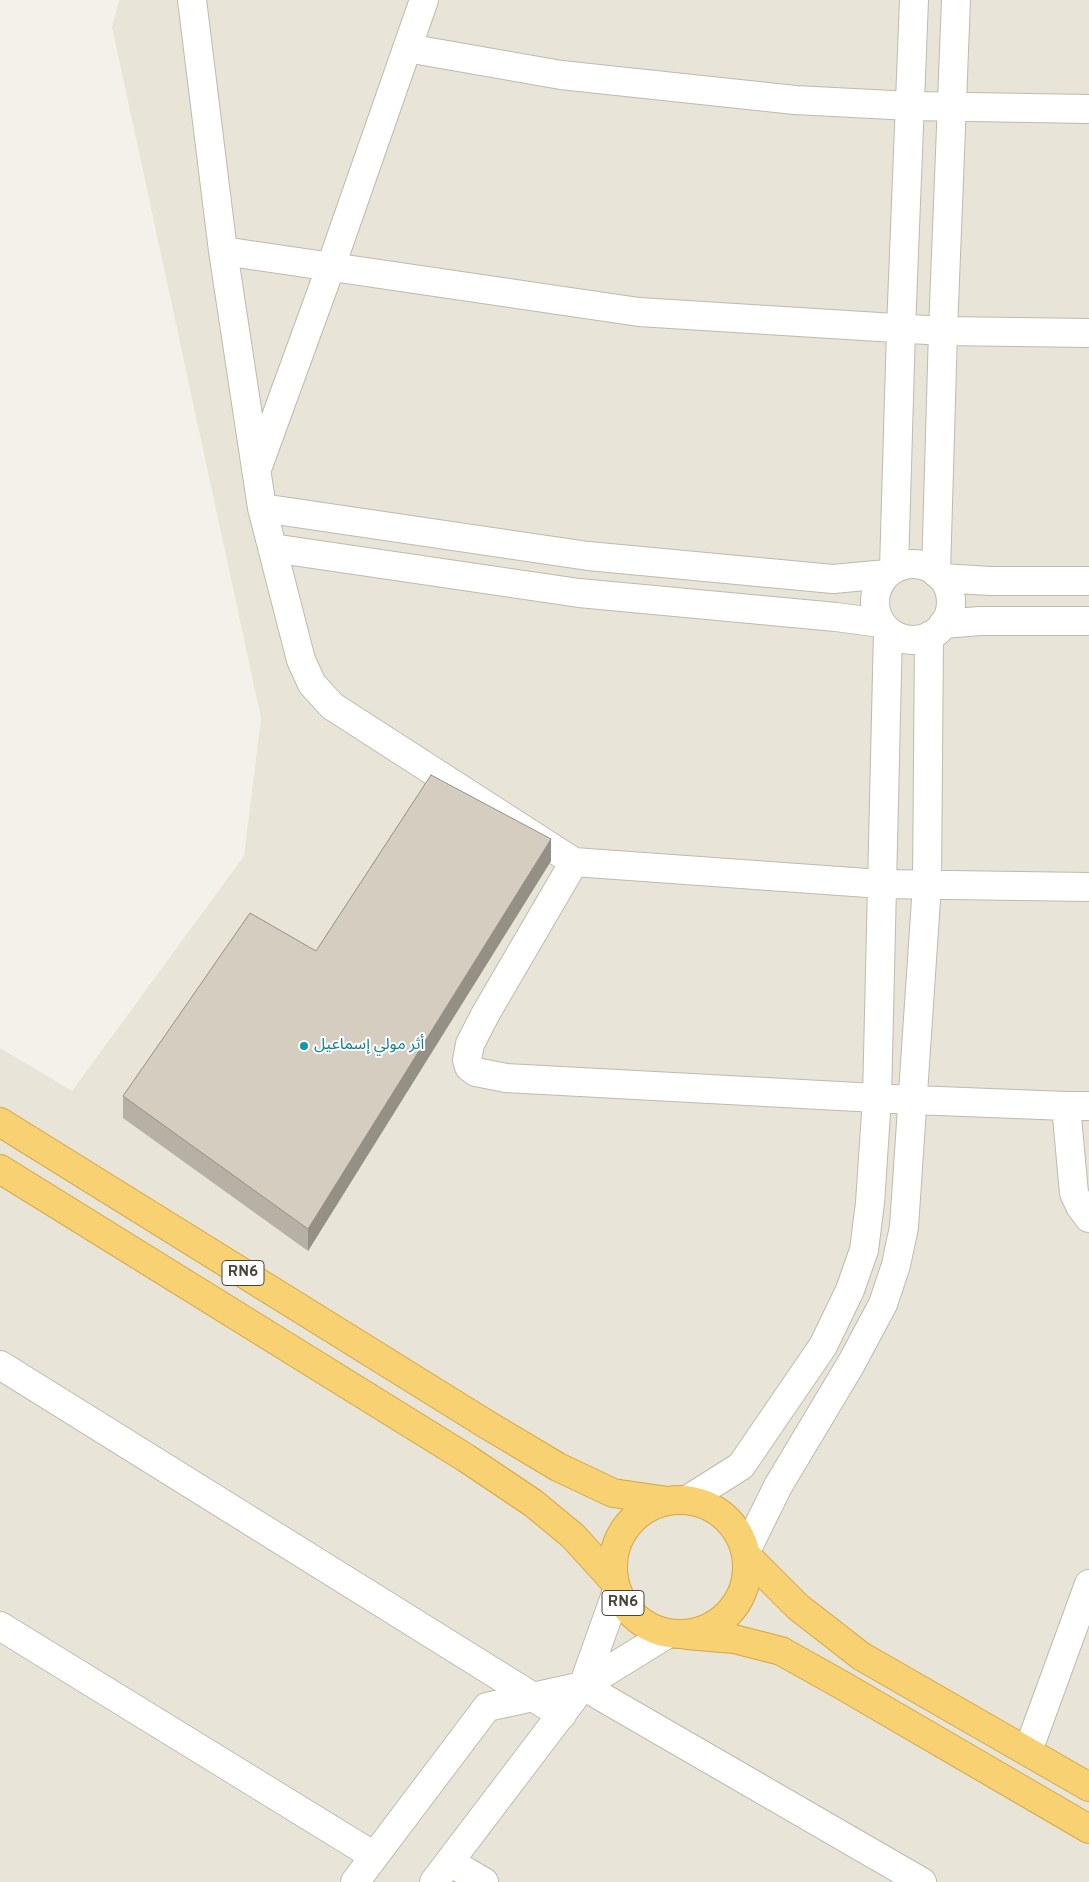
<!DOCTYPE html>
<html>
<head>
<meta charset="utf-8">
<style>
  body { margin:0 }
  canvas { display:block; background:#f4f1ea }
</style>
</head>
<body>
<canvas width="1089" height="1882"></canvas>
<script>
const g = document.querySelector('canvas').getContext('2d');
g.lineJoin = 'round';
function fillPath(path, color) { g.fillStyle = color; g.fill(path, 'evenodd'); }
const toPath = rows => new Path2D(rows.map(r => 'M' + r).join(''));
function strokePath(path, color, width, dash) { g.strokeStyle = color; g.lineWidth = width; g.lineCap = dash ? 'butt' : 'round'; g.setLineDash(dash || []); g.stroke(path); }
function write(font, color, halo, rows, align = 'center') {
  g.font = font + ' Overpass,"Noto Sans Arabic",sans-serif'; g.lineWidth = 4; g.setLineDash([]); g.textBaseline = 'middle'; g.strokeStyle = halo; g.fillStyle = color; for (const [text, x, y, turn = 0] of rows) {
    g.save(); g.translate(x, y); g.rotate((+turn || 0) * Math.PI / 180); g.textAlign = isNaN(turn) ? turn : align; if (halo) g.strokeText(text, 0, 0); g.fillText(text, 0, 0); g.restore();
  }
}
fillPath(toPath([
  [119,0,1089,0,1089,1882,0,1882,0,1048,72,1091,244,856,261,718,112,27]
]), '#e8e4d8');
const minor = toPath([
  [192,0,223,251,262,508,301,660,312,684,332,706,574,862,881,884,1089,887],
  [407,48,561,75,795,100,911,106,1089,109],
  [223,251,639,312,943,331,1089,333],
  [257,469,331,266,424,0],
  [262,508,588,556,833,579,887,574],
  [272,548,579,593,836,617,881,623],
  '875 602a38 38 0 1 1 76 0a38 38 0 1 1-76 0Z',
  [894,569,901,329,914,0],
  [936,573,943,331,956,0],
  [942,578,990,581,1089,581],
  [943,624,980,621,1089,621],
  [574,862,486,1013,470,1044,467,1060,469,1067,476,1072,506,1078,913,1100,1066,1106,1089,1106],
  [1066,1106,1074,1193,1080,1206,1089,1218],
  [0,1365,562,1715],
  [687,1500,741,1466,823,1346,850,1290,864,1250,870,1203,877,1098,888,631],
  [746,1551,778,1486,851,1364,883,1304,896,1265,904,1227,927,885,929,636],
  [617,1591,583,1686,667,1634],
  [0,1626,374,1856],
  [1028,1751,1089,1584],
  [450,1862,484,1882],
  [355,1882,487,1707,583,1686,922,1882],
  [434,1882,573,1699]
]);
const highway = toPath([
  [0,1122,486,1424,558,1467,613,1493,668,1501],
  [0,1169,466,1458,533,1503,573,1536,613,1580],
  '613 1567a67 67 0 1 1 134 0a67 67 0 1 1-134 0Z',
  [748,1557,798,1607,861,1656,1089,1787],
  [687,1635,734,1639,781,1651,840,1684,1089,1829]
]);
strokePath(minor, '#bfbaad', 30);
strokePath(highway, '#d7a641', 30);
strokePath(minor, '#fff', 28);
strokePath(highway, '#f7d172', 28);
fillPath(toPath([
  [551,861,308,1251,123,1118,123,1096,316,951]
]), '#b7b1a5');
fillPath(toPath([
  [551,839,551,861,308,1251,308,1229]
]), '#959086');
const building = toPath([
  [431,775,551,839,308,1229,123,1096,250,913,316,951,431,775]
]);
fillPath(building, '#d5cec0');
strokePath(building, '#959086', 1);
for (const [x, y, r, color] of [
  [304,1046,5,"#0f9aa8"]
]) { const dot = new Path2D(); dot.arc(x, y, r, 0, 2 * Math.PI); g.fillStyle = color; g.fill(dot); strokePath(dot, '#fff', 2); }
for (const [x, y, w] of [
  [243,1273,42],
  [623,1603,42]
]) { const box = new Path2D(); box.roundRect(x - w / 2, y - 12.5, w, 25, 4); g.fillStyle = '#fff'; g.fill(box); strokePath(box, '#484238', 1); }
write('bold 15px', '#484238', null, [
  ["RN6",243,1273],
  ["RN6",623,1603]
]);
write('16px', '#0d838f', '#fff', [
  ["أثر مولي إسماعيل",314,1046]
], 'left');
</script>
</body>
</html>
